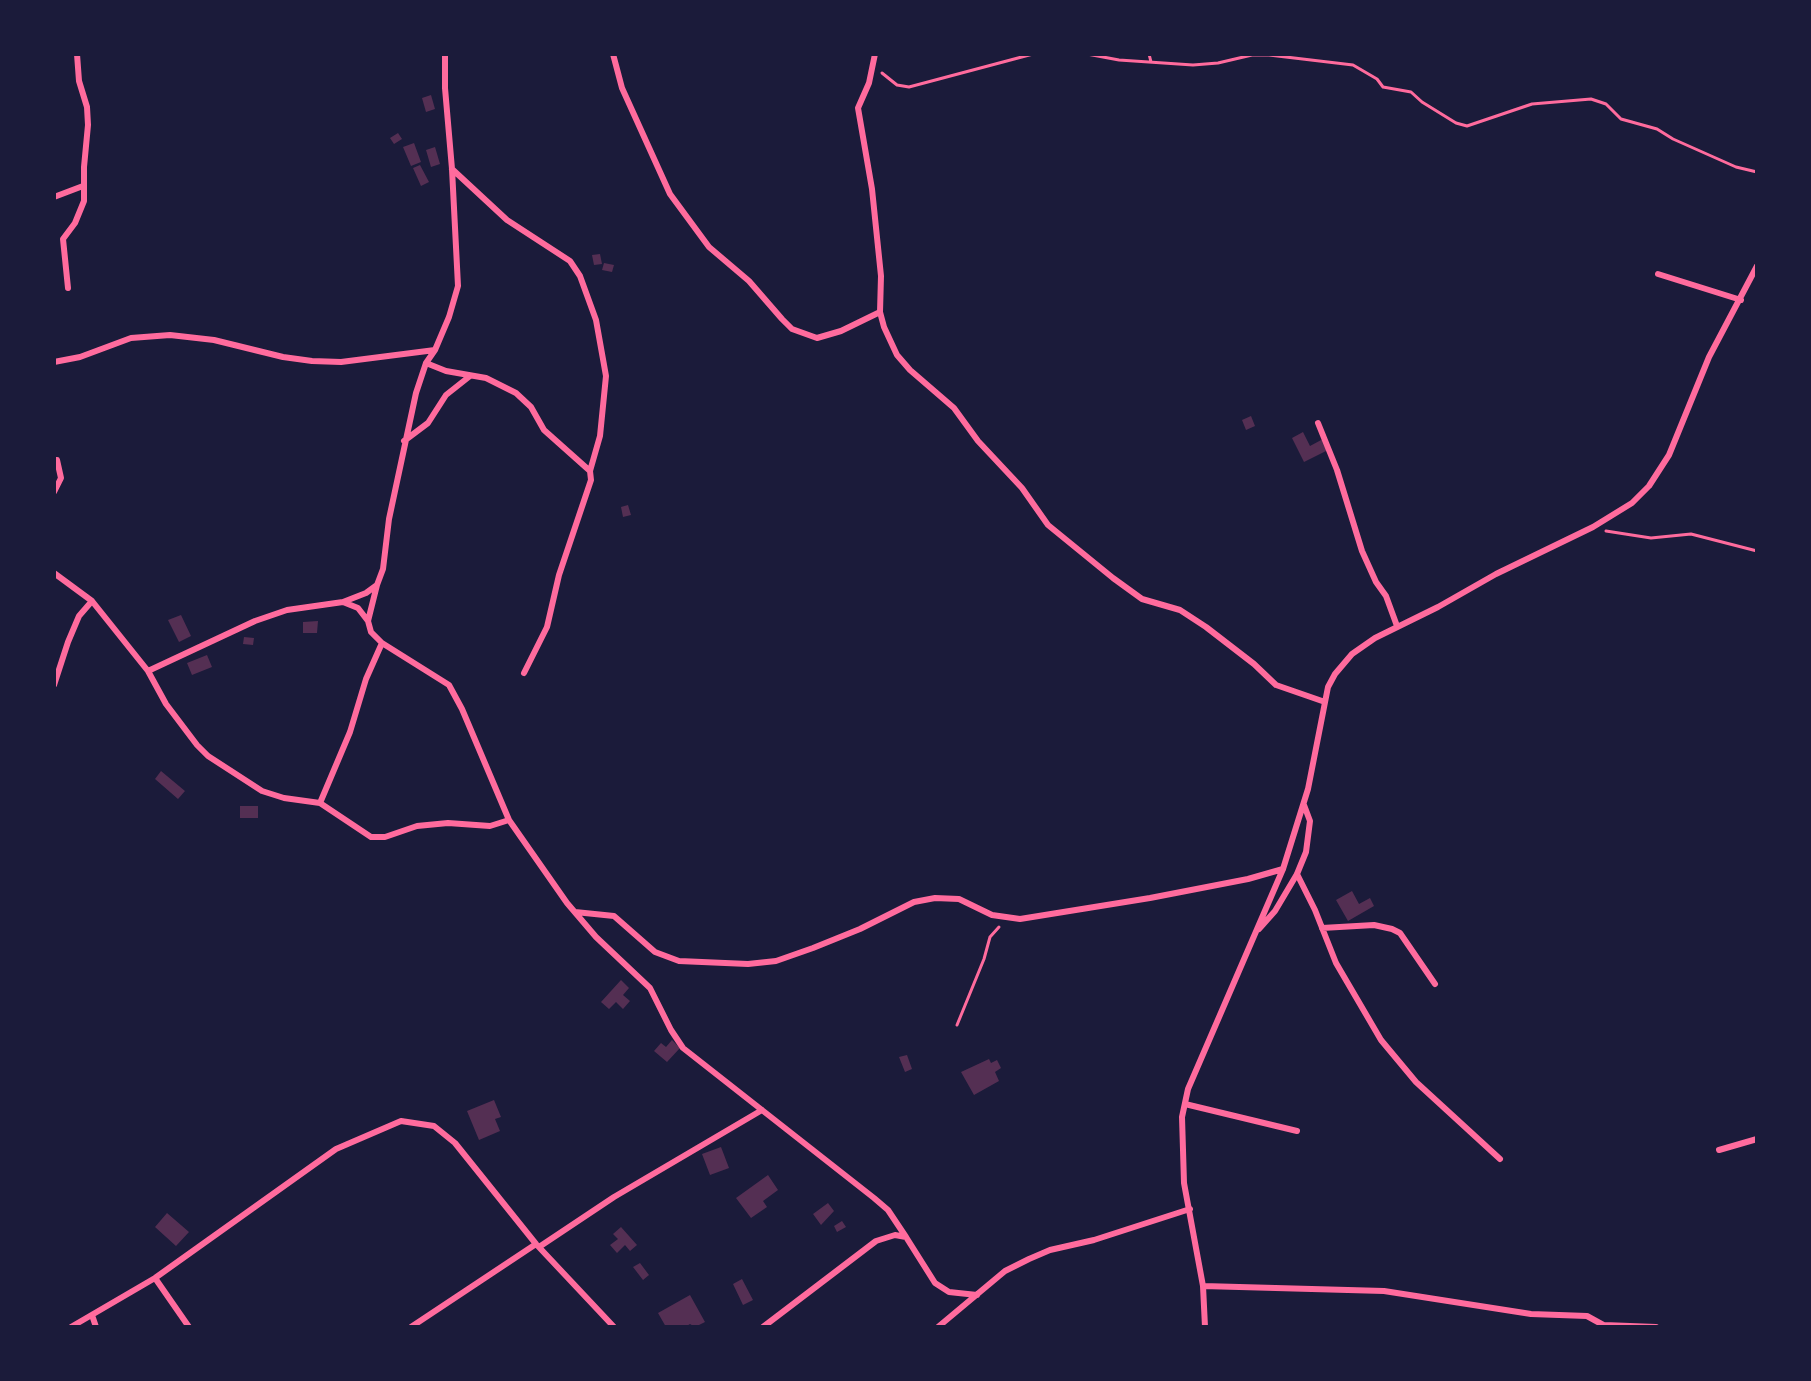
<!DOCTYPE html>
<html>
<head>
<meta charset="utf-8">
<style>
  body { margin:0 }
  #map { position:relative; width:1811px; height:1381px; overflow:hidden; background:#1b1b3a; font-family:Manrope,sans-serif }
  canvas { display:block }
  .frame { position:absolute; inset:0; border:56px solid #1b1b3a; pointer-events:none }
</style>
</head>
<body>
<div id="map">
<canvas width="1811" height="1381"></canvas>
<div class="frame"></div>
</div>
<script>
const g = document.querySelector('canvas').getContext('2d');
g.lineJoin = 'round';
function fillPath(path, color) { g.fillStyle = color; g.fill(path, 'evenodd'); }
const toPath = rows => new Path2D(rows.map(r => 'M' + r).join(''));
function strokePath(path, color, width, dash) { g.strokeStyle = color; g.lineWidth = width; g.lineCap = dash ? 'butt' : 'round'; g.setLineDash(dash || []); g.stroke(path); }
fillPath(toPath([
  [431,95,435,109,426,112,422,98],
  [398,133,402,139,394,144,390,138],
  [414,143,421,162,411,166,403,147],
  [435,147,440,164,431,167,426,150],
  [420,165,429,182,421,186,413,168],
  [600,254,602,264,594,265,592,255],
  [604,263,614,265,612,272,602,270],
  [1251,416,1255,426,1246,430,1242,420],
  [1303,432,1310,446,1323,439,1328,450,1304,462,1292,438],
  [628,505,631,515,623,517,621,507],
  [181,615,191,636,179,642,168,620],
  [318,621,317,633,303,633,303,622],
  [244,637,254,638,253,645,243,644],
  [207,655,212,667,192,675,187,663],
  [161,771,185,791,178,799,155,779],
  [240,806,258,806,258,818,240,818],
  [1352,891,1359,904,1370,898,1374,906,1348,921,1336,900],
  [621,980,629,988,623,995,630,1001,623,1009,616,1002,609,1009,601,1002],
  [672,1040,680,1048,667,1062,654,1051,661,1043,666,1047],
  [907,1055,912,1069,905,1072,899,1057],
  [989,1059,991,1063,997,1060,1001,1068,995,1072,999,1081,974,1095,961,1072],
  [494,1100,501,1117,495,1119,500,1131,479,1140,467,1111],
  [721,1147,729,1168,710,1175,702,1154],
  [768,1175,778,1190,763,1201,767,1207,751,1218,736,1198],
  [828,1203,834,1211,821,1225,813,1214],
  [167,1213,189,1232,176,1246,155,1227],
  [842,1221,846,1227,837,1232,834,1226],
  [621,1227,637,1245,630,1251,625,1245,617,1253,610,1245,618,1239,613,1234],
  [640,1263,649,1275,643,1280,633,1267],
  [742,1279,753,1300,743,1305,733,1284],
  [690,1295,705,1322,695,1327,690,1324,685,1327,666,1327,658,1313]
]), '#542f53');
strokePath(toPath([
  [1087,54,1119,60,1193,65,1218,63,1252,55,1269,55,1353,65,1377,79,1383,87,1411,92,1422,102,1456,123,1467,126,1532,104,1591,99,1606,104,1621,119,1657,129,1673,139,1736,167,1757,172],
  [1149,54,1151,62],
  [882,73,897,85,909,87,1033,54],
  [1606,531,1651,538,1691,534,1757,551],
  [957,1025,984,959,990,937,999,927]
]), '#ff6b9d', 3);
strokePath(toPath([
  [613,54,622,88,670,194,709,247,749,281,782,319,792,329,817,338,841,331,880,312],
  [875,54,869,83,858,108,872,189,881,276,880,312,884,327,897,355,910,370,954,408,978,441,1022,488,1048,525,1113,578,1142,599,1180,610,1206,627,1254,664,1276,685,1325,702],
  [452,169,507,220,570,261,580,276,596,320,606,376,600,436,590,471],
  [54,197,83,186],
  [1658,274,1741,300],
  [68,288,63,239,75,223,84,201,84,167,88,125,87,107,79,81,77,54],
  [54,362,80,357,131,338,170,335,214,340,283,357,312,361,341,362,435,350],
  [426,363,446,371,486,378,516,393,531,407,544,430,590,471,591,480,559,575,547,627,524,673],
  [1318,423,1337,470,1362,551,1376,582,1386,596,1397,626],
  [404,441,428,423,446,395,470,376],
  [54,492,61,478,57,460],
  [54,573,92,601,148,671,166,704,197,745,208,756,262,791,284,798,320,803,371,837,385,837,417,826,448,823,490,826,509,820],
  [377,585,368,621,371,632,382,643,449,685,462,709,509,820,567,903,596,937,650,988,671,1030,683,1048,874,1198,888,1210,906,1237],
  [343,602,358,608,368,621],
  [148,671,255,621,287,610,343,602,366,593,377,585,383,569,389,519,416,393,426,363,435,350,449,317,458,286,452,169,445,88,445,54],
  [54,685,68,642,79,616,92,601],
  [320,803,350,732,366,679,382,643],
  [1297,874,1315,910,1336,963,1381,1040,1416,1082,1500,1159],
  [575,912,614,916,655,952,679,961,748,964,776,961,813,948,860,929,914,902,935,898,959,899,992,915,1020,919,1150,898,1248,879,1283,869],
  [1322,928,1374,925,1392,929,1400,933,1435,984],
  [1259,929,1275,911,1297,874,1306,852,1310,821,1304,805],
  [1185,1104,1297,1131],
  [1719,1150,1757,1139],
  [539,1247,614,1197,762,1110],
  [155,1278,189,1327],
  [1203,1286,1384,1291,1531,1314,1587,1316,1607,1327],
  [92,1315,96,1327],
  [1604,1325,1656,1327],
  [71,1327,155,1278,336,1149,401,1121,434,1126,455,1143,536,1244,614,1327],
  [411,1327,536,1244],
  [763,1327,876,1241,895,1235,906,1237,935,1283,949,1292,977,1295],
  [938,1327,1005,1271,1029,1259,1050,1250,1094,1240,1190,1209],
  [1205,1327,1203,1286,1184,1183,1182,1117,1188,1089,1283,869,1308,789,1328,687,1335,674,1352,654,1375,638,1438,607,1496,574,1593,527,1632,503,1649,486,1669,455,1709,357,1757,266]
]), '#ff6b9d', 6);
</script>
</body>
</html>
